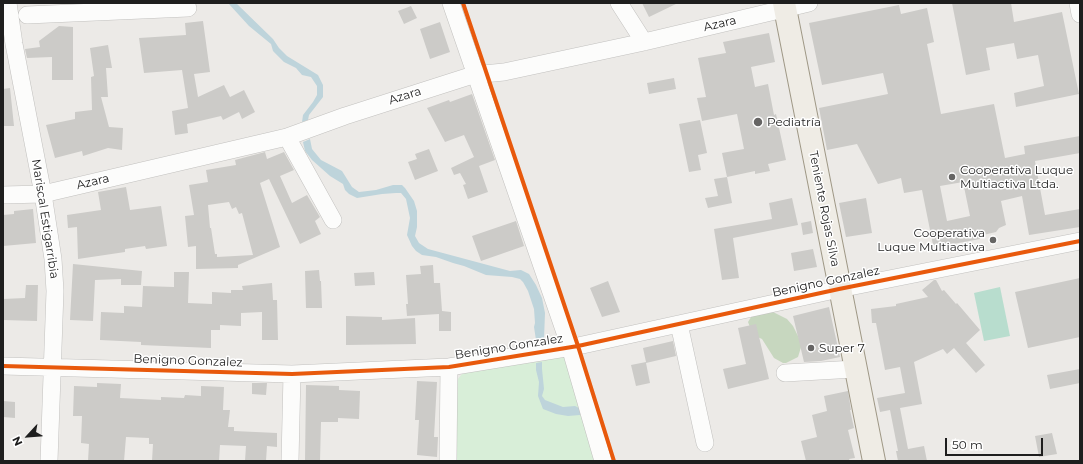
<!DOCTYPE html>
<html>
<head>
<meta charset="utf-8">
<style>
  body { margin:0 }
  #map { position:relative; width:1083px; height:464px; overflow:hidden; background:#eceae7; font-family:Montserrat,sans-serif }
  canvas { display:block }
  .frame { position:absolute; inset:0; border:4px solid #1e1e1e; pointer-events:none }
  .north { position:absolute; left:8px; top:416px; width:40px; height:40px; -webkit-text-stroke:3px #fff; paint-order:stroke; rotate:244deg; font-size:11px; font-weight:700; line-height:16px; text-align:center; color:#1e1e1e }
  .north::after { content:''; display:block; margin:auto; width:14px; height:18px; background:#1e1e1e; clip-path:polygon(50% 0,100% 100%,50% 72%,0 100%) }
  .scale { position:absolute; left:945px; top:438px; width:98px; height:18px; box-sizing:border-box; border:2px solid #1e1e1e; border-top:0; padding-left:5px; font-size:12px; line-height:14px; white-space:nowrap; color:#1e1e1e; -webkit-text-stroke:3px #fff; paint-order:stroke }
</style>
</head>
<body>
<div id="map">
<canvas width="1083" height="464"></canvas>
<div class="frame"></div>
<div class="north">N</div>
<div class="scale">50 m</div>
</div>
<script>
const g = document.querySelector('canvas').getContext('2d');
g.lineJoin = 'round';
function fillPath(path, color) { g.fillStyle = color; g.fill(path, 'evenodd'); }
const toPath = rows => new Path2D(rows.map(r => 'M' + r).join(''));
function strokePath(path, color, width, dash) { g.strokeStyle = color; g.lineWidth = width; g.lineCap = dash ? 'butt' : 'round'; g.setLineDash(dash || []); g.stroke(path); }
function write(font, color, halo, rows, align = 'center') {
  g.font = font + ' Montserrat,sans-serif'; g.lineWidth = 3; g.setLineDash([]); g.textBaseline = 'middle'; g.strokeStyle = halo; g.fillStyle = color; for (const [text, x, y, turn = 0] of rows) {
    g.save(); g.translate(x, y); g.rotate((+turn || 0) * Math.PI / 180); g.textAlign = isNaN(turn) ? turn : align; if (halo) g.strokeText(text, 0, 0); g.fillText(text, 0, 0); g.restore();
  }
}
fillPath(toPath([
  [771,311,787,319,793,326,802,344,798,357,786,363,783,363,774,358,762,339,753,335,748,322,753,314]
]), '#c7d7bf');
fillPath(toPath([
  [566,356,599,461,453,461,457,380,462,374,466,372]
]), '#d8eed8');
fillPath(toPath([
  [1000,287,1010,336,984,341,974,293]
]), '#b8ddce');
fillPath(toPath([
  [228,3,236,3,273,39,279,48,287,56,318,75,323,85,323,97,309,115,308,120,302,122,303,115,313,102,317,95,317,86,311,77,302,75,296,68,284,62,273,51,271,44,249,26],
  [310,139,312,149,321,160,342,171,352,187,359,192,376,190,393,185,402,185,405,188,414,201,417,211,417,227,415,236,419,243,428,249,510,271,521,270,529,274,536,285,542,298,545,313,544,339,536,340,534,327,535,323,534,309,528,291,523,282,520,279,512,277,486,275,464,266,453,263,436,257,422,255,416,251,412,246,407,235,410,218,406,199,401,193,396,193,382,194,357,198,349,194,345,190,343,184,330,176,312,160,305,151,303,142],
  [542,362,542,369,544,389,542,396,545,400,563,407,575,406,579,408,582,413,580,415,568,416,556,414,543,409,538,396,539,382,536,370,536,363]
]), '#bed4db');
fillPath(toPath([
  [642,3,678,3,649,17],
  [952,3,1011,3,1014,22,1062,12,1079,94,1016,107,1014,93,1044,86,1038,55,1017,59,1014,43,986,48,990,70,966,75],
  [899,5,901,14,927,8,934,42,927,44,941,114,994,104,1005,158,1025,154,1024,146,1080,136,1080,153,1035,161,1045,215,1080,209,1080,227,1029,235,1022,196,1001,201,1006,225,999,228,996,232,979,236,980,239,942,246,942,244,933,245,922,190,904,193,901,178,878,184,857,144,827,150,819,108,888,94,883,73,822,85,809,23],
  [963,182,970,216,947,221,940,186],
  [411,6,417,18,404,24,398,11],
  [203,21,210,72,194,74,198,97,224,85,230,97,244,90,255,112,242,119,239,112,223,120,221,116,187,124,188,133,175,135,172,111,188,108,182,70,144,73,139,38,186,35,185,23],
  [440,22,450,52,430,59,420,29],
  [59,26,73,27,73,80,52,80,52,57,27,58,25,49,40,47,39,41],
  [769,33,775,62,751,67,755,87,768,84,774,115,776,114,786,160,768,164,770,171,755,174,755,171,727,177,722,153,744,149,737,114,702,121,697,98,706,97,698,58,726,53,723,42],
  [108,45,112,68,106,68,108,97,101,97,109,127,123,128,122,150,108,148,83,156,82,151,55,158,46,125,75,119,75,112,92,110,91,77,94,76,90,48],
  [674,78,676,89,649,94,647,83],
  [10,88,14,126,3,126,3,89],
  [472,94,495,160,479,166,488,192,468,199,463,185,466,184,460,173,454,175,451,168,474,157,464,135,445,142,427,108,449,100,450,102],
  [700,120,707,153,698,155,701,170,689,172,679,124],
  [429,149,438,171,415,180,408,162,417,159,415,154],
  [265,152,267,159,284,152,294,170,280,176,292,203,307,195,320,217,315,221,321,234,300,244,269,179,260,183,280,247,238,265,238,268,196,269,196,246,188,247,185,216,194,215,189,185,208,182,206,170,236,165,235,160],
  [229,202,232,209,236,207,239,214,242,213,253,255,217,257,217,254,215,254,211,228,210,228,208,205],
  [727,177,732,203,708,208,705,198,718,196,714,179],
  [126,187,130,210,161,206,167,246,146,249,145,246,125,249,125,252,78,259,77,227,68,228,67,215,101,210,98,192],
  [792,198,798,225,733,238,739,278,722,280,714,229,772,219,769,203],
  [866,198,872,233,846,237,839,203],
  [33,209,36,243,3,246,3,215,14,214,14,211],
  [516,221,524,246,481,261,472,236],
  [811,221,813,233,803,235,801,223],
  [813,249,817,267,794,271,791,253],
  [73,264,142,271,141,285,121,285,121,279,95,280,93,321,70,320],
  [433,265,434,283,440,283,442,311,451,312,451,331,439,331,439,314,407,316,406,304,408,304,406,275,421,274,420,266],
  [319,270,320,281,321,281,322,308,306,308,305,271],
  [174,272,189,272,188,303,212,304,212,292,231,293,231,290,243,290,242,286,272,283,273,300,277,300,278,340,262,340,262,312,241,313,241,326,220,325,220,330,211,330,211,348,141,345,141,342,100,340,101,312,124,313,124,306,142,307,143,286,174,287],
  [374,272,375,285,355,286,354,273],
  [1080,278,1080,337,1028,348,1015,292],
  [934,280,936,280,942,291,944,290,956,304,957,303,980,330,966,343,985,365,976,373,954,348,947,354,943,349,914,362,922,404,900,408,908,449,924,446,927,461,898,461,896,451,898,451,890,410,880,412,877,398,905,393,900,367,885,370,876,323,872,323,871,309,896,306,896,304,928,297,922,290],
  [608,281,620,312,602,317,590,288],
  [26,285,38,285,37,321,3,320,3,299,25,298],
  [829,307,840,357,821,361,804,362,793,316],
  [346,316,382,317,382,320,415,318,416,344,346,345],
  [756,324,769,379,728,389,723,369,746,364,738,328],
  [673,341,676,356,646,363,650,383,636,386,631,365,646,362,643,348],
  [1080,369,1080,383,1050,389,1047,375],
  [417,381,437,382,434,437,438,437,437,457,417,455,419,420,415,420],
  [97,383,121,384,120,398,161,400,161,397,184,398,185,395,201,396,201,386,224,387,223,410,230,410,228,427,234,427,234,431,277,433,277,447,267,446,266,461,245,461,246,446,220,445,219,461,152,461,153,444,149,444,149,438,126,437,124,461,88,461,89,444,81,443,82,416,73,416,74,386,97,387],
  [252,383,267,383,266,395,252,394],
  [306,385,339,386,339,390,360,391,359,419,338,418,338,422,321,422,320,461,305,461],
  [848,391,851,410,850,410,854,428,848,430,855,458,849,459,850,461,806,461,801,441,817,437,812,415,827,411,824,396],
  [3,401,15,402,15,418,3,417],
  [1052,433,1057,454,1039,457,1035,436]
]), '#cccbc8');
const minor = toPath([
  [8,3,14,44,43,194,53,259,55,291,49,461],
  [451,3,570,347,603,461],
  [619,3,644,42],
  [1078,3,1080,14],
  [27,15,188,8],
  [287,137,333,220],
  [3,195,43,194,287,137,345,116,473,75,504,72,644,42,809,3],
  [679,324,705,443],
  [3,366,292,374,449,367,578,346,839,289,1080,241],
  [785,373,855,369],
  [290,461,292,374],
  [448,461,449,367]
]);
const major = toPath([
  [784,3,874,461]
]);
strokePath(minor, '#c2c1bf', 18);
strokePath(major, '#9f9886', 24);
strokePath(minor, '#fcfcfb', 17);
strokePath(major, '#efece5', 22);
strokePath(toPath([
  [463,3,578,346,614,461],
  [3,366,292,374,449,367,578,346,839,289,1080,241]
]), '#e8590c', 4);
for (const [x, y, r, color] of [
  [758,122,5,"#666564"],
  [952,177,4,"#666564"],
  [993,240,4,"#666564"],
  [811,348,4,"#666564"]
]) { const dot = new Path2D(); dot.arc(x, y, r, 0, 2 * Math.PI); g.fillStyle = color; g.fill(dot); strokePath(dot, '#fff', 1.5); }
write('12px', '#1e1e1e', '#fff', [
  ["Azara",720,24,-13],
  ["Azara",405,96,-18],
  ["Azara",93,182,-13],
  ["Teniente Rojas Silva",824,209,79],
  ["Mariscal Estigarribia",45,219,81],
  ["Benigno Gonzalez",826,282,-12],
  ["Benigno Gonzalez",509,347,-9],
  ["Benigno Gonzalez",188,361,2]
]);
write('12px', '#1e1e1e', '#fff', [
  ["Pediatría",767,122],
  ["Cooperativa Luque",960,170],
  ["Multiactiva Ltda.",960,184],
  ["Cooperativa",985,233,"right"],
  ["Luque Multiactiva",985,247,"right"],
  ["Super 7",819,348]
], 'left');
</script>
</body>
</html>
